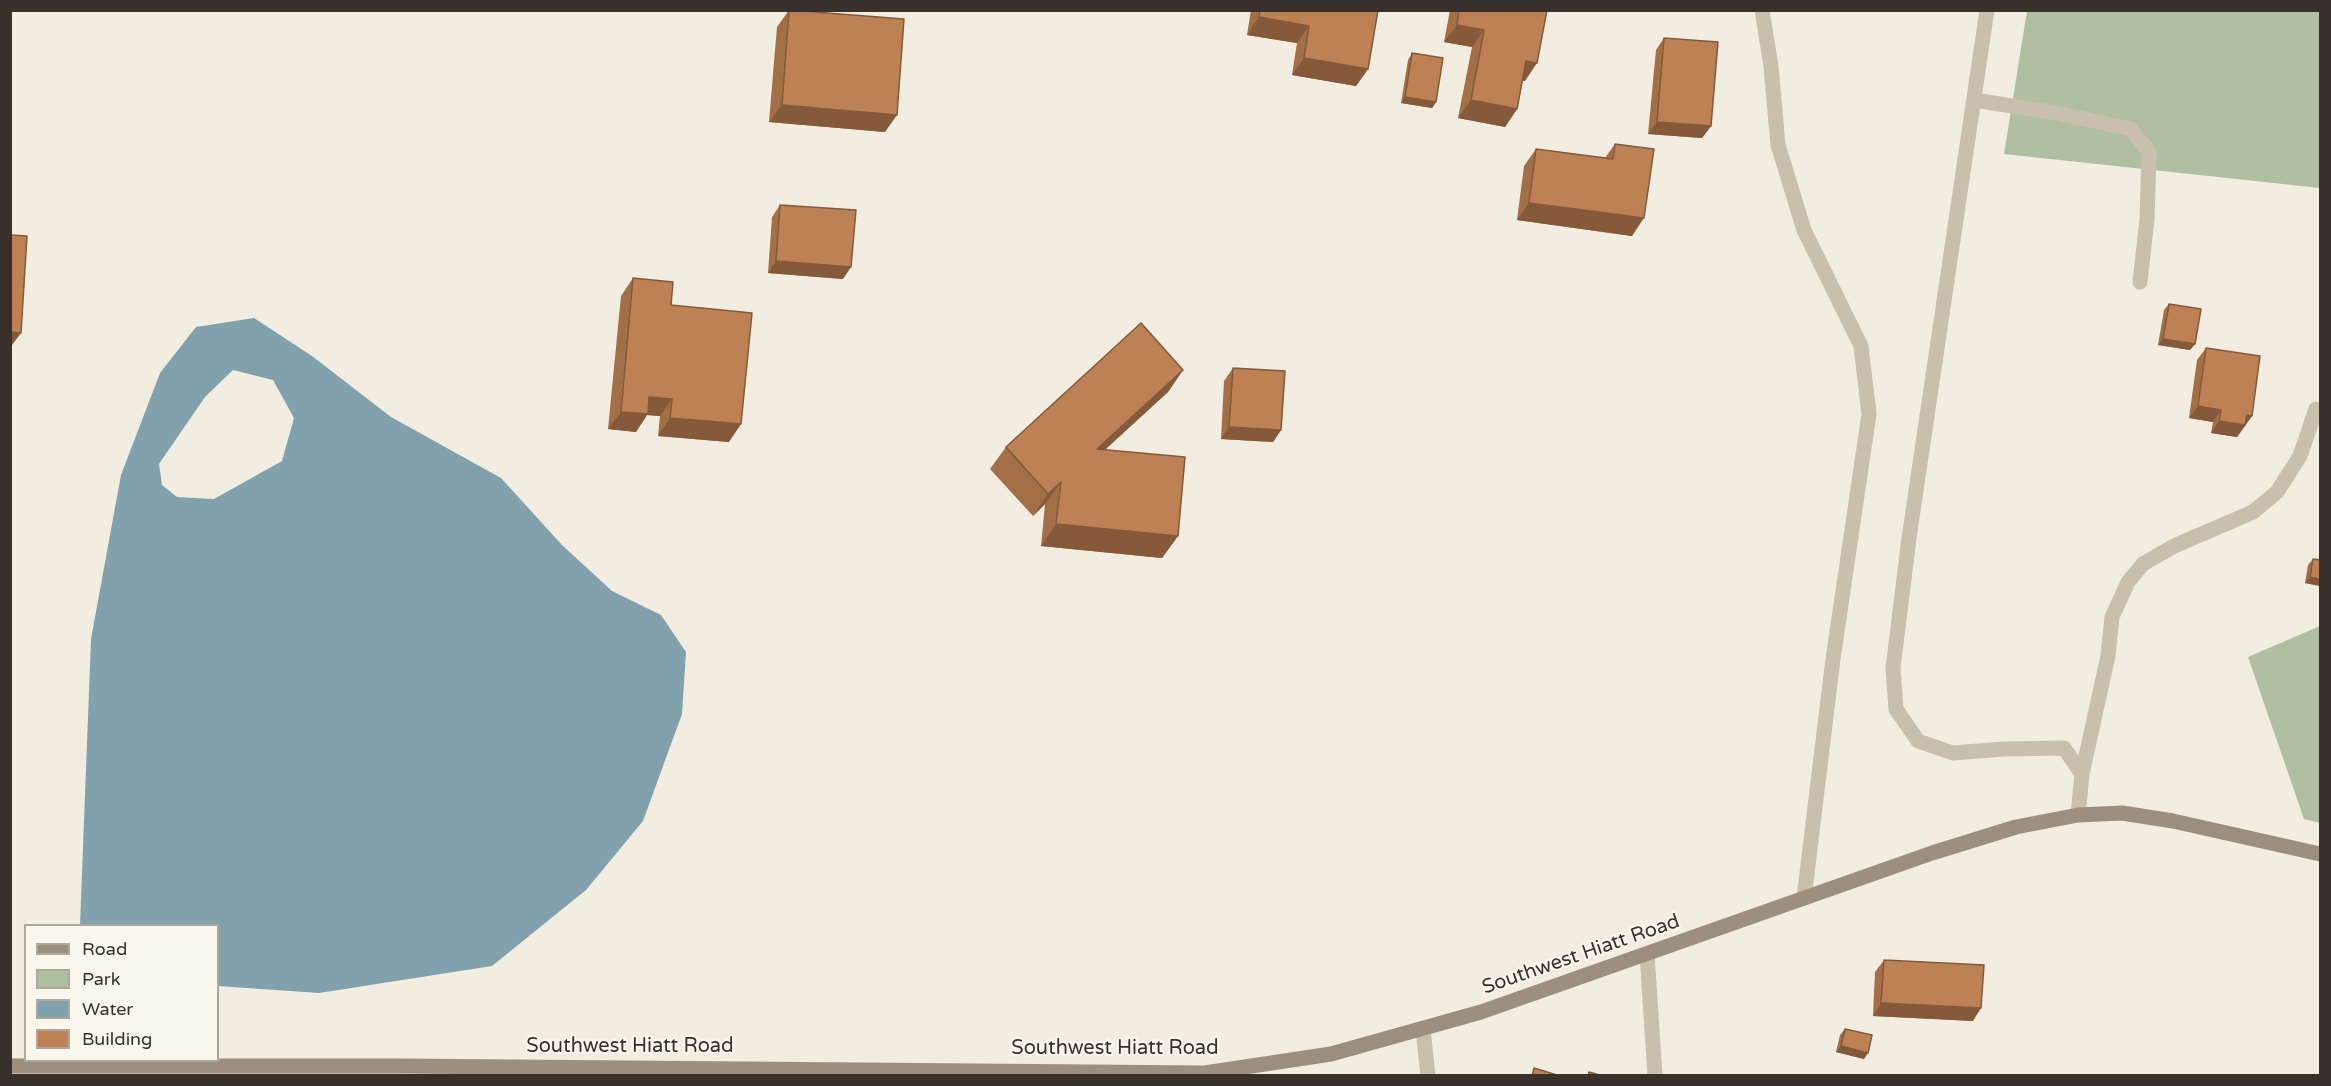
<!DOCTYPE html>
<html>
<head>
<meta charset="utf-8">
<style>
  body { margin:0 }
  #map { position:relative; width:2331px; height:1086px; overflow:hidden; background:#f1ede0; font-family:"Varela Round",sans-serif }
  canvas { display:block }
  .frame { position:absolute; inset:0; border:12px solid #38312b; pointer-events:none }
  .legend { position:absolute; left:24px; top:924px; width:195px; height:138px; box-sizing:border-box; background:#f9f6ec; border:2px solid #aca79f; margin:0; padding:8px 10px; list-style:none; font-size:18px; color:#38312b }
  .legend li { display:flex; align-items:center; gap:12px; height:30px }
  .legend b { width:30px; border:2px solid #aca79f }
</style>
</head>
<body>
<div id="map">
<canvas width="2331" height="1086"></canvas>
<div class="frame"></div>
<ul class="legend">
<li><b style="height:8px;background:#9d8f7e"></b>Road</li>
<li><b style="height:16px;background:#afc0a1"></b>Park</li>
<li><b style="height:16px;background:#81a2ac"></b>Water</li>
<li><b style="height:16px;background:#bd8153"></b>Building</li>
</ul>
</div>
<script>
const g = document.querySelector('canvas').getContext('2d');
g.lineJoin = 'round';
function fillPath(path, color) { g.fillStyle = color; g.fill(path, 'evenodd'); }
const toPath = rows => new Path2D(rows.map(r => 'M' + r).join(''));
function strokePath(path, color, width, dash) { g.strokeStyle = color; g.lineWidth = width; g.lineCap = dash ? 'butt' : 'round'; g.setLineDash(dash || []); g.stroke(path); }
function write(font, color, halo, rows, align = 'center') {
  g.font = font + ' "Varela Round",sans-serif'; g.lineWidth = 4.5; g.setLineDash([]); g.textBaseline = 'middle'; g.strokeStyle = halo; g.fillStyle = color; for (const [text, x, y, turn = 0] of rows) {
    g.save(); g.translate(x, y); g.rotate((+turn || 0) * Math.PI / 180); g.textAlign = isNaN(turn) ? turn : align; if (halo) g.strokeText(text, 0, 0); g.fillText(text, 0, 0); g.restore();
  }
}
fillPath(toPath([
  [2027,11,2320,11,2320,188,2004,154],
  [2320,626,2320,823,2304,819,2248,657]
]), '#afc0a1');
fillPath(toPath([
  [254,318,312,356,391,417,501,478,562,545,612,591,661,615,686,652,682,714,643,821,586,890,492,966,319,993,218,986,218,926,80,925,91,639,121,475,160,373,196,327],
  [233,370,273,380,294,418,282,461,214,499,177,497,162,485,159,464,205,397]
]), '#81a2ac');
strokePath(toPath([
  [1762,10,1771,66,1778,145,1804,230,1861,346,1869,414,1833,659,1804,898],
  [1987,10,1909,538,1893,668,1896,709,1918,741,1953,753,2004,749,2064,748,2082,774,2078,815],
  [1974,100,2056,113,2131,129,2149,152,2147,219,2140,282],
  [2082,774,2108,656,2112,617,2128,582,2143,564,2174,546,2253,512,2277,492,2300,456,2316,409],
  [1647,954,1655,1076],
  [1423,1029,1428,1076]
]), '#c9bfad', 15);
strokePath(toPath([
  [10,1066,401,1066,1205,1073,1331,1054,1481,1012,1932,853,2016,827,2078,815,2122,813,2173,821,2320,854]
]), '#9d8f7e', 15);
fillPath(toPath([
  [789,10,885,132,769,122,777,27],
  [1251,10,1378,10,1368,69,1356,86,1292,75,1297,43,1247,35],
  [1450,10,1547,10,1525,81,1522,80,1517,109,1505,127,1458,118,1472,47,1444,42],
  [1664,38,1711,126,1702,138,1648,134,1656,50],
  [1412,53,1436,102,1432,108,1401,103,1408,60],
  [1615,144,1632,236,1517,220,1524,166,1536,149,1605,158],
  [780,205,843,279,768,273,772,217],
  [633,278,671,305,729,442,658,436,660,416,647,415,636,432,608,429,621,296],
  [2169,304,2195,344,2190,350,2158,345,2164,310],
  [2206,348,2252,416,2237,437,2211,433,2213,422,2189,418,2197,360],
  [1233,368,1281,430,1273,442,1221,439,1224,381],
  [1183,370,1168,392,1105,449,1178,536,1162,558,1041,546,1045,504,1033,516,990,469,1006,447],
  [2313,559,2320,560,2320,586,2305,583,2308,565],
  [1884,960,1973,1021,1873,1016,1875,972],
  [1845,1029,1864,1059,1836,1052,1840,1035]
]), '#a36f47');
fillPath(toPath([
  [1259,17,1309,26,1297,43,1247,35],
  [1457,25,1484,30,1472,47,1444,42],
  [1304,58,1368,69,1356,86,1292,75],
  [1526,61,1537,63,1525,81,1514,79],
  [1405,97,1436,102,1432,108,1401,103],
  [1471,100,1517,109,1505,127,1458,118],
  [782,105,897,115,885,132,769,122],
  [1657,122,1711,126,1702,138,1648,134],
  [1529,203,1644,218,1632,236,1517,220],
  [776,261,851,267,843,279,768,273],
  [10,332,21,333,12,345,10,345],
  [2163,339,2195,344,2190,350,2158,345],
  [1183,370,1168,392,1082,471,1097,449],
  [649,397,672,399,660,416,647,415,636,432,608,429,621,412],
  [2198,406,2221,410,2213,422,2189,418],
  [2247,415,2252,416,2237,437,2211,433,2219,421],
  [670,418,741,424,729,442,658,436],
  [1229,427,1281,430,1273,442,1221,439],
  [1061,482,1045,504,1033,516,1048,494],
  [1056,524,1178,536,1162,558,1041,546],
  [2310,577,2320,579,2320,586,2305,583],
  [1881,1003,1981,1008,1973,1021,1873,1016],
  [1841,1046,1868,1053,1864,1059,1836,1052]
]), '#845a3a');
const building = toPath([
  [789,10,904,19,897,115,782,105,789,10],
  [1260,10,1378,10,1368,69,1304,58,1309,26,1259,17,1260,10],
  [1459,10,1547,10,1537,63,1526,61,1517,109,1471,100,1484,30,1457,25,1459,10],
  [1664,38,1718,42,1711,126,1657,122,1664,38],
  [1412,53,1443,58,1436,102,1405,97,1412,53],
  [1615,144,1654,149,1644,218,1529,203,1536,149,1613,159,1615,144],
  [780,205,856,210,851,267,776,261,780,205],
  [10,235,27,236,21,333,10,332,10,235],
  [633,278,673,282,671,305,752,313,741,424,670,418,672,399,649,397,648,414,621,412,633,278],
  [2169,304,2201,309,2195,344,2163,339,2169,304],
  [1141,323,1183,370,1097,449,1185,457,1178,536,1056,524,1061,482,1048,494,1006,447,1141,323],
  [2206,348,2260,356,2252,416,2247,415,2245,425,2219,421,2221,410,2198,406,2206,348],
  [1233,368,1285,371,1281,430,1229,427,1233,368],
  [2313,559,2320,560,2320,579,2310,577,2313,559],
  [1884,960,1984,965,1981,1008,1881,1003,1884,960],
  [1845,1029,1872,1035,1868,1053,1841,1046,1845,1029],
  [1534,1068,1560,1076,1532,1076,1534,1068],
  [1589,1072,1603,1076,1588,1076,1589,1072]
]);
fillPath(building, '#bd8153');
strokePath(building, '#845a3a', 1.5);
write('20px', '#38312b', '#f9f6ec', [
  ["Southwest Hiatt Road",1581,955,-19],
  ["Southwest Hiatt Road",630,1047],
  ["Southwest Hiatt Road",1115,1049]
]);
</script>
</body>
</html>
